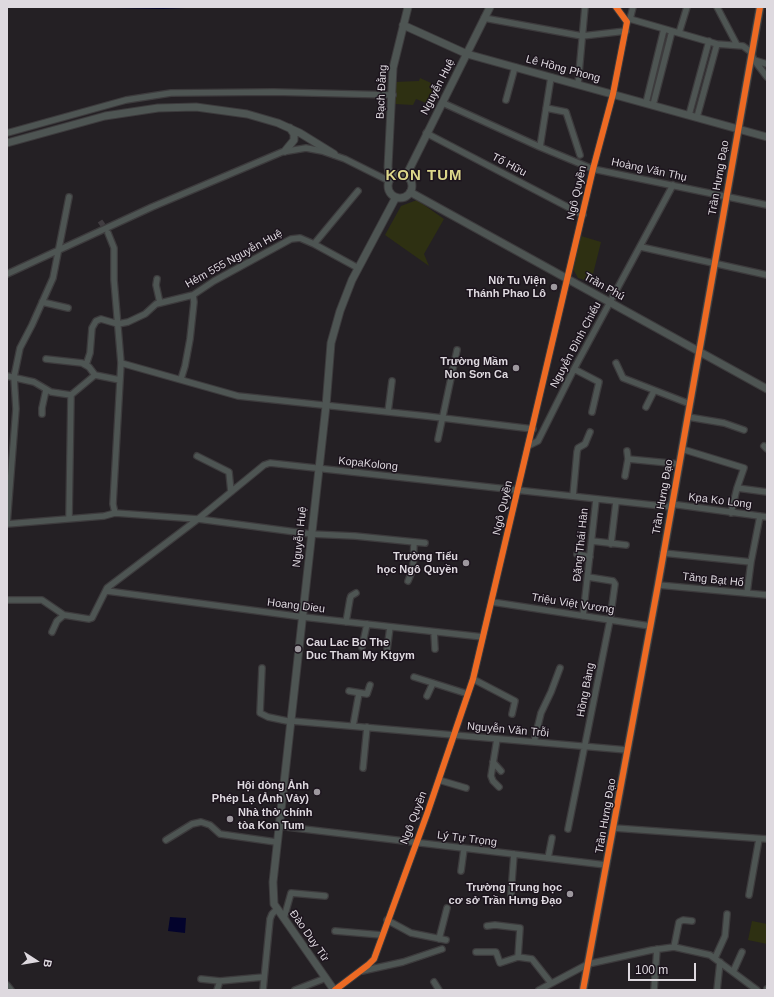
<!DOCTYPE html>
<html>
<head>
<meta charset="utf-8">
<style>
  body { margin:0 }
  #map { position:relative; width:774px; height:997px; overflow:hidden; background:#242024; font-family:Helvetica,sans-serif }
  canvas { display:block }
  .frame { position:absolute; inset:0; border:8px solid #ded9df; pointer-events:none }
  .north { position:absolute; left:16px; top:941px; width:40px; height:40px; -webkit-text-stroke:3px #1c141d; paint-order:stroke; rotate:102deg; font-size:11px; font-weight:700; line-height:16px; text-align:center; color:#ded9df }
  .north::after { content:''; display:block; margin:auto; width:14px; height:18px; background:#ded9df; clip-path:polygon(50% 0,100% 100%,50% 72%,0 100%) }
  .scale { position:absolute; left:628px; top:963px; width:68px; height:18px; box-sizing:border-box; border:2px solid #ded9df; border-top:0; padding-left:5px; font-size:12px; line-height:14px; white-space:nowrap; color:#ded9df; -webkit-text-stroke:3px #1c141d; paint-order:stroke }
</style>
</head>
<body>
<div id="map">
<canvas width="774" height="997"></canvas>
<div class="frame"></div>
<div class="north">B</div>
<div class="scale">100 m</div>
</div>
<script>
const g = document.querySelector('canvas').getContext('2d');
g.lineJoin = 'round';
function fillPath(path, color) { g.fillStyle = color; g.fill(path, 'evenodd'); }
const toPath = rows => new Path2D(rows.map(r => 'M' + r).join(''));
function strokePath(path, color, width, dash) { g.strokeStyle = color; g.lineWidth = width; g.lineCap = dash ? 'butt' : 'round'; g.setLineDash(dash || []); g.stroke(path); }
function write(font, color, halo, rows, align = 'center') {
  g.font = font + ' Helvetica,sans-serif'; g.lineWidth = 3; g.setLineDash([]); g.textBaseline = 'middle'; g.strokeStyle = halo; g.fillStyle = color; for (const [text, x, y, turn = 0] of rows) {
    g.save(); g.translate(x, y); g.rotate((+turn || 0) * Math.PI / 180); g.textAlign = isNaN(turn) ? turn : align; if (halo) g.strokeText(text, 0, 0); g.fillText(text, 0, 0); g.restore();
  }
}
fillPath(toPath([
  [420,78,440,87,431,105,416,99,413,105,395,104,395,82,419,81],
  [417,200,444,219,424,254,429,266,385,235,401,206],
  [581,236,601,242,591,282,578,278,573,269],
  [752,921,767,924,767,944,748,940]
]), '#2e3012');
fillPath(toPath([
  [65,7,208,7,163,9],
  [170,917,186,918,185,933,168,931]
]), '#03032c');
strokePath(toPath([
  [100,221,107,231]
]), '#403c40', 5.5, [5.5, 3]);
const minor = toPath([
  [717,7,737,45],
  [484,18,582,36,626,31],
  [630,19,633,7],
  [627,22,630,19,717,44,743,46,751,52,754,60,767,64],
  [679,33,687,7],
  [754,60,767,77],
  [578,84,585,7],
  [506,100,515,67],
  [443,103,540,147,593,169,767,205],
  [646,103,664,29],
  [653,105,672,31],
  [546,108,566,112,580,155],
  [689,115,709,41],
  [697,117,717,44],
  [7,133,126,100,171,93,273,92,393,95],
  [426,133,583,215],
  [540,147,551,77],
  [108,233,114,248,114,280,121,363,113,504,115,513],
  [314,244,358,191],
  [641,247,767,275],
  [7,274,152,207,282,152,306,148,322,151,345,159,389,181],
  [157,279,156,285,160,303],
  [42,302,68,308],
  [46,359,82,363,89,367,95,375],
  [121,363,238,396,426,416,533,429],
  [616,363,623,378,690,404],
  [86,365,90,353,92,328,96,321,101,319,118,324,128,322,145,314,156,304,193,295,214,281,291,239,300,238,314,244,358,268],
  [574,369,599,382,592,412],
  [7,376,34,382,51,392,71,395,95,375,120,380],
  [181,379,185,366,190,339,194,302,193,295],
  [646,407,654,391],
  [388,412,392,381],
  [42,414,42,408,46,390],
  [688,417,724,423,744,430],
  [438,439,457,350],
  [528,446,538,441,574,369,673,185],
  [764,446,767,449],
  [682,449,744,468,737,488,731,513],
  [197,456,229,472,231,492],
  [628,459,679,464],
  [625,476,628,459,627,451],
  [737,488,767,492],
  [573,496,577,452,578,448,585,444,590,432],
  [671,504,767,517],
  [69,519,71,395],
  [7,524,104,516,115,513,198,519,311,534,355,536,425,543],
  [7,524,16,409,14,377,20,348,32,325,53,278,69,197],
  [592,541,626,545],
  [611,544,616,502],
  [663,553,751,562],
  [577,554,590,557],
  [408,581,413,569,414,542],
  [658,585,767,595],
  [107,591,303,617,483,637],
  [747,593,751,562,760,516],
  [7,600,42,600,64,615,89,619,92,618,107,588,198,519,264,465,270,463,671,507],
  [492,602,650,626],
  [583,616,596,500],
  [346,622,350,599,351,596,356,593],
  [52,632,57,621,64,615],
  [434,632,435,649],
  [362,647,367,624],
  [387,650,390,627],
  [262,668,260,713,268,717,292,722],
  [414,677,468,694],
  [473,679,515,701,512,714],
  [349,691,367,694,370,685],
  [427,696,433,683],
  [292,721,627,750],
  [353,726,359,693],
  [497,739,491,776,493,781,499,787],
  [534,742,541,713,551,692,560,668],
  [493,762,501,771],
  [363,768,367,727],
  [439,780,466,788],
  [278,826,606,865],
  [614,828,767,839],
  [568,829,610,620,615,584,613,581,588,577],
  [166,840,192,824,201,822,210,825,220,834,276,842],
  [548,858,552,838],
  [461,871,464,849],
  [511,894,514,854],
  [749,895,759,839],
  [284,918,291,893,325,896],
  [387,920,411,933,446,940],
  [487,926,495,925,520,928,518,957],
  [335,931,382,935],
  [439,939,447,908],
  [674,947,679,922,683,920,692,921],
  [476,952,496,952,500,963,518,957,532,959,551,983],
  [715,958,725,936,727,914],
  [362,971,403,962,442,949],
  [733,972,742,952],
  [201,979,220,981],
  [434,982,439,990],
  [7,985,11,990],
  [217,990,220,981,264,977],
  [263,990,270,919,272,914,277,909],
  [295,990,326,978],
  [335,990,368,965,374,959,427,814,473,679,593,169,613,94,627,22,616,7],
  [539,990,588,964,652,950,674,947,710,955,757,990],
  [654,990,657,949],
  [717,990,720,962],
  [767,990,767,989]
]);
const tertiary = toPath([
  [403,25,467,54,767,137],
  [7,143,105,116,158,108,196,107,247,114,278,123,300,133,334,154],
  [285,151,294,140,294,134,290,128],
  '388 186a12 12 0 1 1 24 0a12 12 0 1 1-24 0Z',
  [406,176,490,7],
  [390,179,388,167,393,68,408,7],
  [410,192,767,389],
  [334,990,274,904,273,882,326,406,331,343,340,311,352,280,396,197],
  [583,990,658,585,760,7]
]);
strokePath(minor, '#3d3b3d', 8);
strokePath(tertiary, '#3d3b3d', 9);
strokePath(minor, '#4e5553', 5.5);
strokePath(tertiary, '#4e5553', 7);
strokePath(toPath([
  [335,990,368,965,374,959,427,814,473,679,593,169,613,94,627,22,616,7],
  [583,990,658,585,760,7]
]), '#ed6a23', 6);
for (const [x, y, r, color] of [
  [554,287,4,"#9d989e"],
  [516,368,4,"#9d989e"],
  [466,563,4,"#9d989e"],
  [298,649,4,"#9d989e"],
  [317,792,4,"#9d989e"],
  [230,819,4,"#9d989e"],
  [570,894,4,"#9d989e"]
]) { const dot = new Path2D(); dot.arc(x, y, r, 0, 2 * Math.PI); g.fillStyle = color; g.fill(dot); strokePath(dot, '#1c141d', 1.5); }
write('11px', '#ded9df', '#1c141d', [
  ["Lê Hồng Phong",563,69,15],
  ["Nguyễn Huệ",438,87,-63],
  ["Bạch Đằng",382,92,-87],
  ["Tố Hữu",509,165,28],
  ["Hoàng Văn Thụ",649,170,12],
  ["Trần Hưng Đạo",719,178,-80],
  ["Ngô Quyền",577,193,-77],
  ["Hẻm 555 Nguyễn Huệ",234,259,-29],
  ["Trần Phú",604,287,29],
  ["Nguyễn Đình Chiểu",576,345,-62],
  ["KopaKolong",368,464,6],
  ["Trần Hưng Đạo",663,497,-80],
  ["Kpa Ko Long",720,501,7],
  ["Ngô Quyền",503,508,-77],
  ["Nguyễn Huệ",300,537,-84],
  ["Đặng Thái Hân",581,545,-84],
  ["Tăng Bạt Hổ",713,580,6],
  ["Triệu Việt Vương",573,604,9],
  ["Hoang Dieu",296,606,7],
  ["Hồng Bàng",586,690,-79],
  ["Nguyễn Văn Trỗi",508,730,5],
  ["Trần Hưng Đạo",606,816,-80],
  ["Ngô Quyền",414,818,-69],
  ["Lý Tự Trọng",467,839,7],
  ["Đào Duy Từ",309,936,55]
]);
write('bold 11px', '#ded9df', '#1c141d', [
  ["Nữ Tu Viện",546,281],
  ["Thánh Phao Lô",546,294],
  ["Trường Mầm",508,362],
  ["Non Sơn Ca",508,375],
  ["Trường Tiểu",458,557],
  ["học Ngô Quyền",458,570],
  ["Cau Lac Bo The",306,643,"left"],
  ["Duc Tham My Ktgym",306,656,"left"],
  ["Hội dòng Ảnh",309,786],
  ["Phép Lạ (Ảnh Vảy)",309,799],
  ["Nhà thờ chính",238,813,"left"],
  ["tòa Kon Tum",238,826,"left"],
  ["Trường Trung học",562,888],
  ["cơ sở Trần Hưng Đạo",562,901]
], 'right');
g.letterSpacing = '1px';
write('bold 15px', '#ddd88a', '#1c141d', [
  ["KON TUM",424,176]
]);
g.letterSpacing = '0px';
</script>
</body>
</html>
